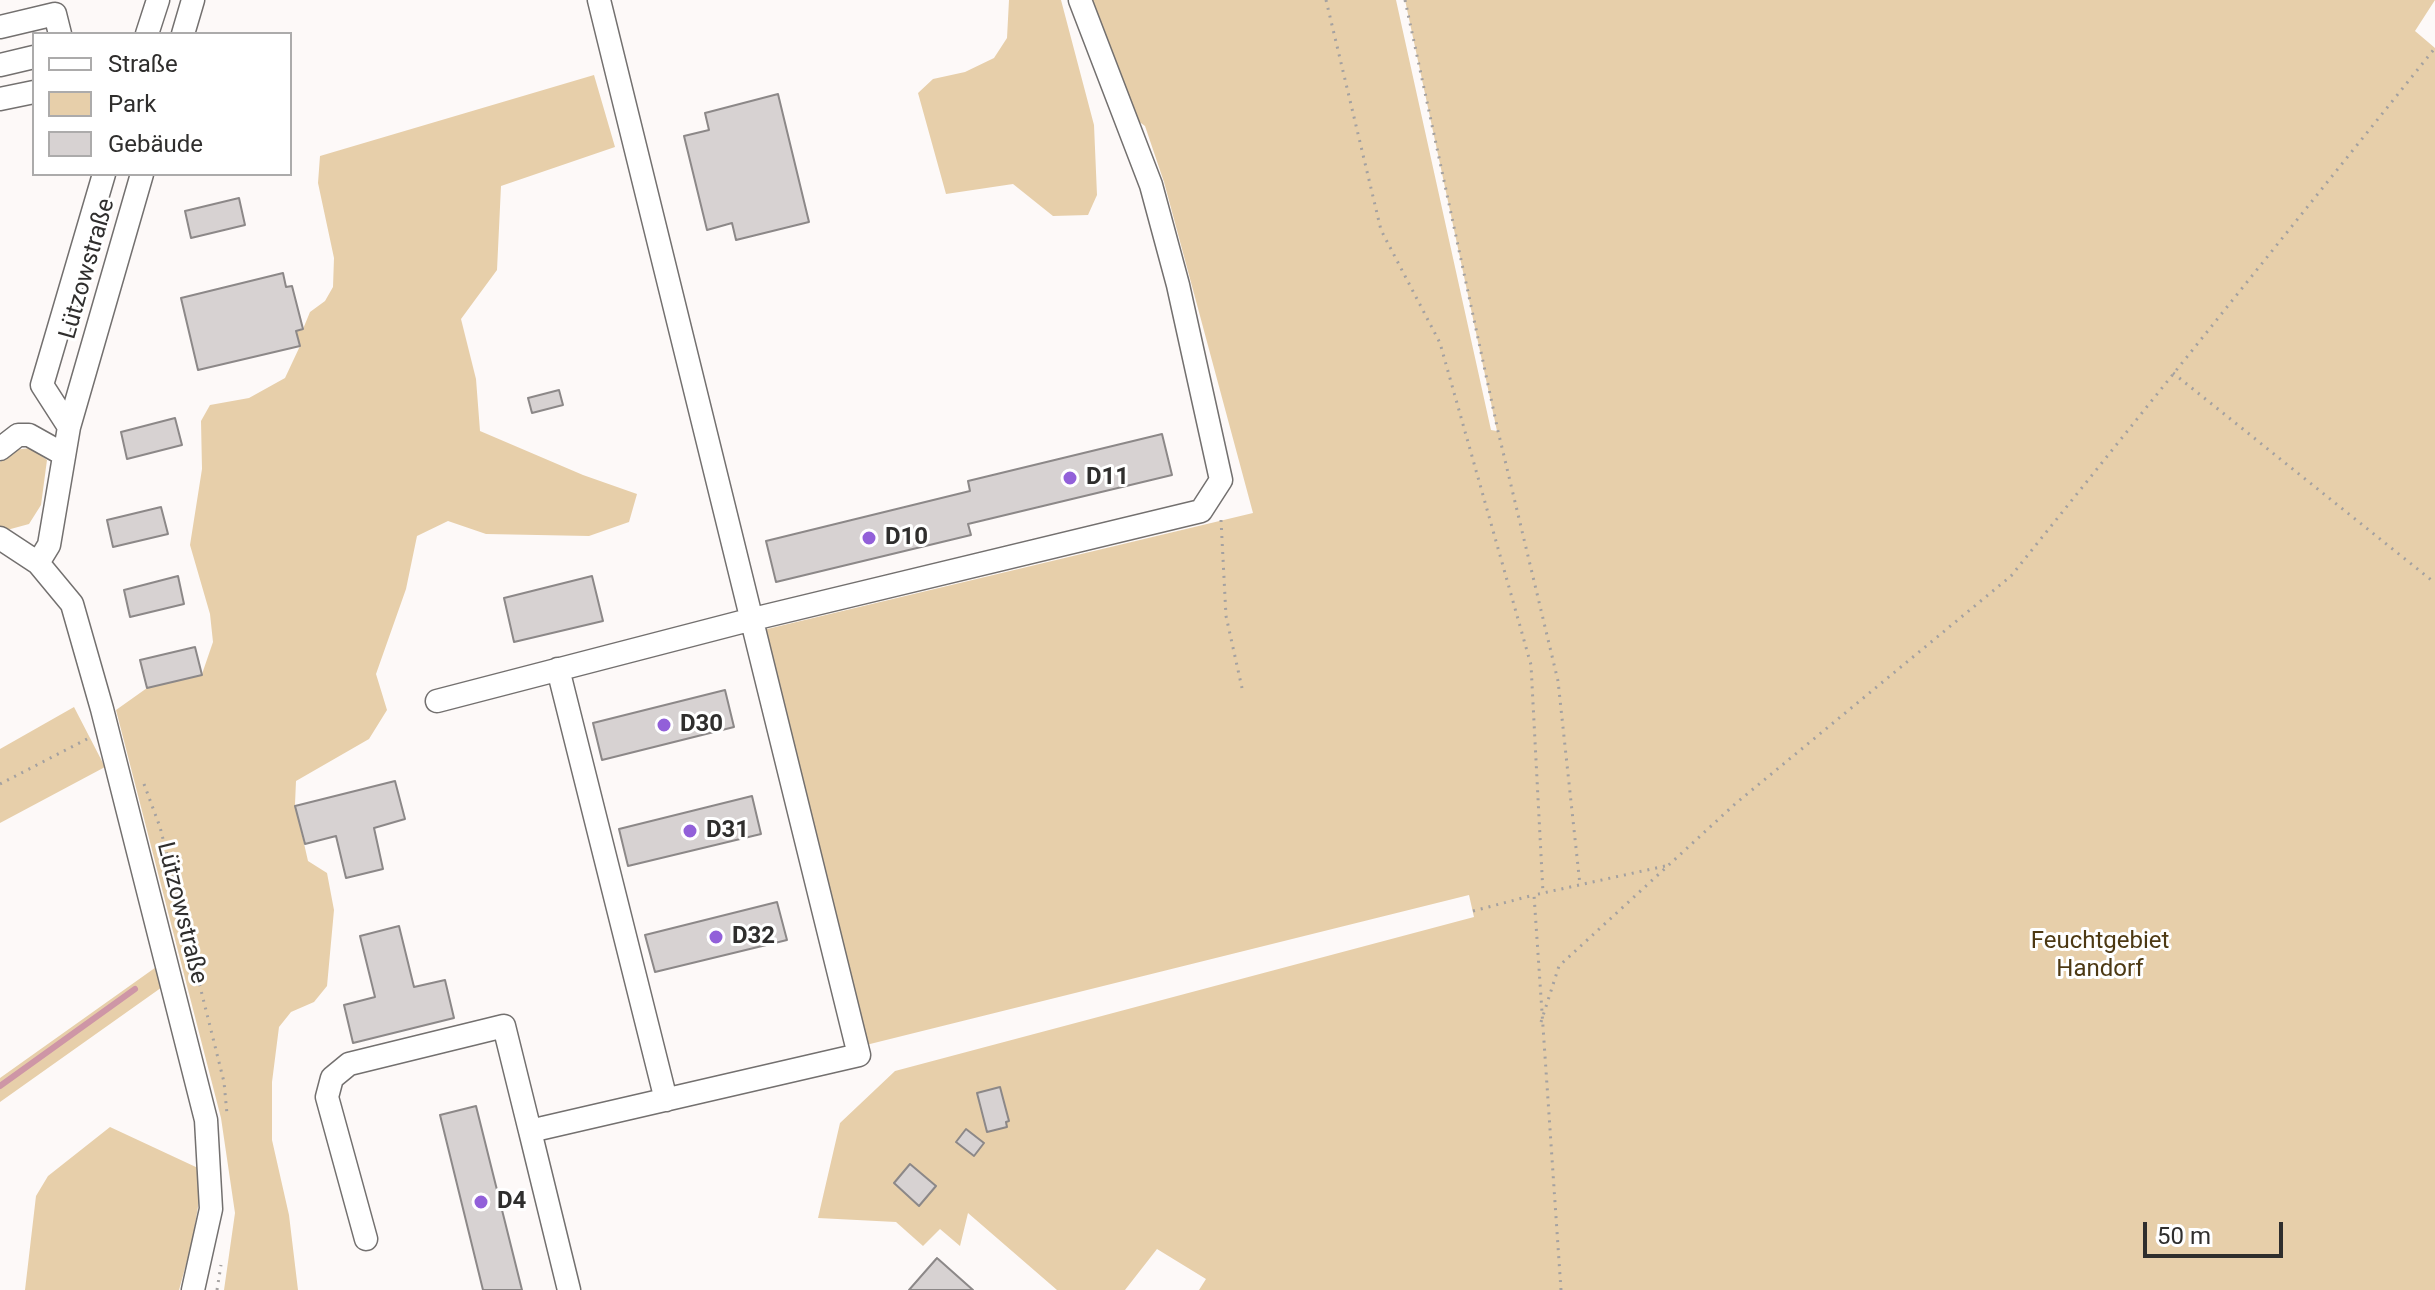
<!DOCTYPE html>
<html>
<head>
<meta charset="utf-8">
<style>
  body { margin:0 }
  #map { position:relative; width:2435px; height:1290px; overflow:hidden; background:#fdf9f8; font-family:Roboto,sans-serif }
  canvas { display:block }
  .legend { position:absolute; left:32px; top:32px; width:260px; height:144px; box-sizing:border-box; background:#fff; border:2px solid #acabab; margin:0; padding:10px 14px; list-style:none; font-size:24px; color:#2f2e2d }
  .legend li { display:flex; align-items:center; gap:16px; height:40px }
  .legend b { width:40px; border:2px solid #acabab }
  .scale { position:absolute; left:2143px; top:1222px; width:140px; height:36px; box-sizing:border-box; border:4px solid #2f2e2d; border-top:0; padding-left:10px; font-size:24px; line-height:28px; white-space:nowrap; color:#2f2e2d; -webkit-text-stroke:6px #fff; paint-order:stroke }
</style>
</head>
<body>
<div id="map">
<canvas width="2435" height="1290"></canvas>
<ul class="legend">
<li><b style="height:10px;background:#fff"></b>Straße</li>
<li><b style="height:22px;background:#e7cfaa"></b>Park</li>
<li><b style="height:22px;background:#d7d2d2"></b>Gebäude</li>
</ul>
<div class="scale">50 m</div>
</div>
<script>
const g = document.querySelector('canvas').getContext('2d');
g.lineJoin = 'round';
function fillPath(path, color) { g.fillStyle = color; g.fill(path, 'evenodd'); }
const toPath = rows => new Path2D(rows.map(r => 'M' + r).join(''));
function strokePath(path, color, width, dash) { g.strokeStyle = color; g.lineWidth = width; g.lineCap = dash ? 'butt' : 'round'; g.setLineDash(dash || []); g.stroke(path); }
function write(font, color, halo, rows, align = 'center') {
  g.font = font + ' Roboto,sans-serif'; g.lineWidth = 6; g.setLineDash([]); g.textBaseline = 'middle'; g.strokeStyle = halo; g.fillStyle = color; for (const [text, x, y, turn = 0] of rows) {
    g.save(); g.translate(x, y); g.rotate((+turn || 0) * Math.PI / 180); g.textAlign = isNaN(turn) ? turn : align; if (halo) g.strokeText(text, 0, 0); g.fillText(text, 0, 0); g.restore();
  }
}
fillPath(toPath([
  [1009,0,1061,0,1094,125,1097,195,1088,215,1053,216,1013,184,946,194,918,93,933,79,965,72,994,58,1007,38],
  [1080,0,1396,0,1491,430,1497,431,1405,0,2435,0,2415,31,2435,48,2435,1290,1199,1290,1206,1279,1157,1249,1125,1290,1057,1290,968,1213,960,1246,940,1229,923,1246,896,1222,818,1218,840,1123,895,1071,1474,917,1469,895,866,1045,763,630,1253,513,1164,182,1145,126,1119,107],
  [594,75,615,147,501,186,497,270,461,319,476,379,480,431,583,475,637,494,629,522,589,536,486,534,448,521,417,536,406,589,376,674,387,710,369,739,296,781,295,804,308,861,327,873,334,910,327,986,314,1002,291,1012,279,1027,272,1082,272,1140,289,1215,298,1290,224,1290,235,1213,221,1118,116,710,147,688,202,674,213,642,210,614,190,545,202,469,201,421,210,405,249,398,285,378,300,346,296,331,303,329,310,312,325,301,333,287,334,258,318,183,320,156],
  [31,448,47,460,41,505,29,524,7,530,0,527,0,462,13,450],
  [74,707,105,767,0,823,0,749],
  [159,965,165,985,0,1102,0,1078],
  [110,1127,198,1168,201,1189,192,1243,179,1290,25,1290,36,1196,48,1176]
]), '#e7cfaa');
strokePath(toPath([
  [0,1086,135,989]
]), '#ce96a6', 6);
const building = toPath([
  [778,94,809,222,736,240,732,223,707,230,684,136,709,130,705,113,778,94],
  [239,198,245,225,191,238,185,211,239,198],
  [283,273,286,287,292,286,303,329,296,331,300,346,198,370,181,298,283,273],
  [559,390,563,405,532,413,528,398,559,390],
  [175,418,182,445,127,459,121,432,175,418],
  [1162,434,1172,475,968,524,971,535,776,582,766,541,970,491,968,481,1162,434],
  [161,507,168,534,113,547,107,520,161,507],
  [178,576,184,604,130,617,124,590,178,576],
  [592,576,603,621,514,642,504,598,592,576],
  [195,647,202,675,147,688,140,660,195,647],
  [725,690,734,727,602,760,593,723,725,690],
  [395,781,405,819,374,828,383,869,346,878,336,836,305,844,295,806,395,781],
  [752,796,761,834,628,866,619,829,752,796],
  [777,902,787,940,655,972,645,935,777,902],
  [399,926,414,987,445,980,454,1018,353,1043,344,1005,375,997,360,936,399,926],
  [1000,1087,1009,1121,1006,1122,1007,1127,987,1132,977,1093,1000,1087],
  [476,1106,522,1290,483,1290,440,1115,476,1106],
  [966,1129,984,1143,974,1156,956,1142,966,1129],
  [910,1164,936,1186,919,1206,894,1183,910,1164],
  [937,1258,973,1290,909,1290,937,1258]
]);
fillPath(building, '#d7d2d2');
strokePath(building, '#8c8888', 2);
const minor = toPath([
  [0,27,55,14,60,34],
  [147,34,158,0],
  [183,34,193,0],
  [0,65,34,57],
  [0,99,34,92],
  [69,427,42,385,104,174],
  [0,449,18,435,29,435,63,454],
  [0,538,38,563,72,604,102,709,206,1120,211,1209,193,1290],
  [38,563,49,545,69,427,142,174],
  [558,669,666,1100],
  [437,701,749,620,1201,511,1221,480,1178,285,1151,185,1080,0],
  [530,1131,569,1290],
  [366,1239,327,1097,332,1078,349,1064,504,1026,530,1131,859,1055,599,0]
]);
strokePath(minor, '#73706f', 25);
strokePath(toPath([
  [1326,0,1381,230,1440,343,1531,665,1543,893],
  [1405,0,1498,431,1558,681,1580,885],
  [2173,373,2435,583],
  [1221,520,1226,616,1242,688],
  [0,784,89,738],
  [144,784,160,827,224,1082,227,1114],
  [1473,911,1534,895],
  [1541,1022,1559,966,1735,804,2011,576,2435,48],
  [217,1290,221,1265],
  [1561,1290,1534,895,1665,866]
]), '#a4a1a0', 3, [2, 6]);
strokePath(minor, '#fff', 22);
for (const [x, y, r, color] of [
  [1070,478,8,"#9260d9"],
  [869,538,8,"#9260d9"],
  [664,725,8,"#9260d9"],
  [690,831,8,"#9260d9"],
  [716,937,8,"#9260d9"],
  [481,1202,8,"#9260d9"]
]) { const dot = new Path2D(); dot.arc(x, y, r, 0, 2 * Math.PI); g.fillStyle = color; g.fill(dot); strokePath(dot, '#fff', 3); }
write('24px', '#2f2e2d', '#fff', [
  ["Lützowstraße",88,269,-74],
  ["Lützowstraße",181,913,76]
]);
write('bold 24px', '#2f2e2d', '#fff', [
  ["D11",1086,478],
  ["D10",885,538],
  ["D30",680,725],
  ["D31",706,831],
  ["D32",732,937],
  ["D4",497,1202]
], 'left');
write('24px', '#4d3913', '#fff', [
  ["Feuchtgebiet",2100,942],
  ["Handorf",2100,970]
]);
</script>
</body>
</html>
